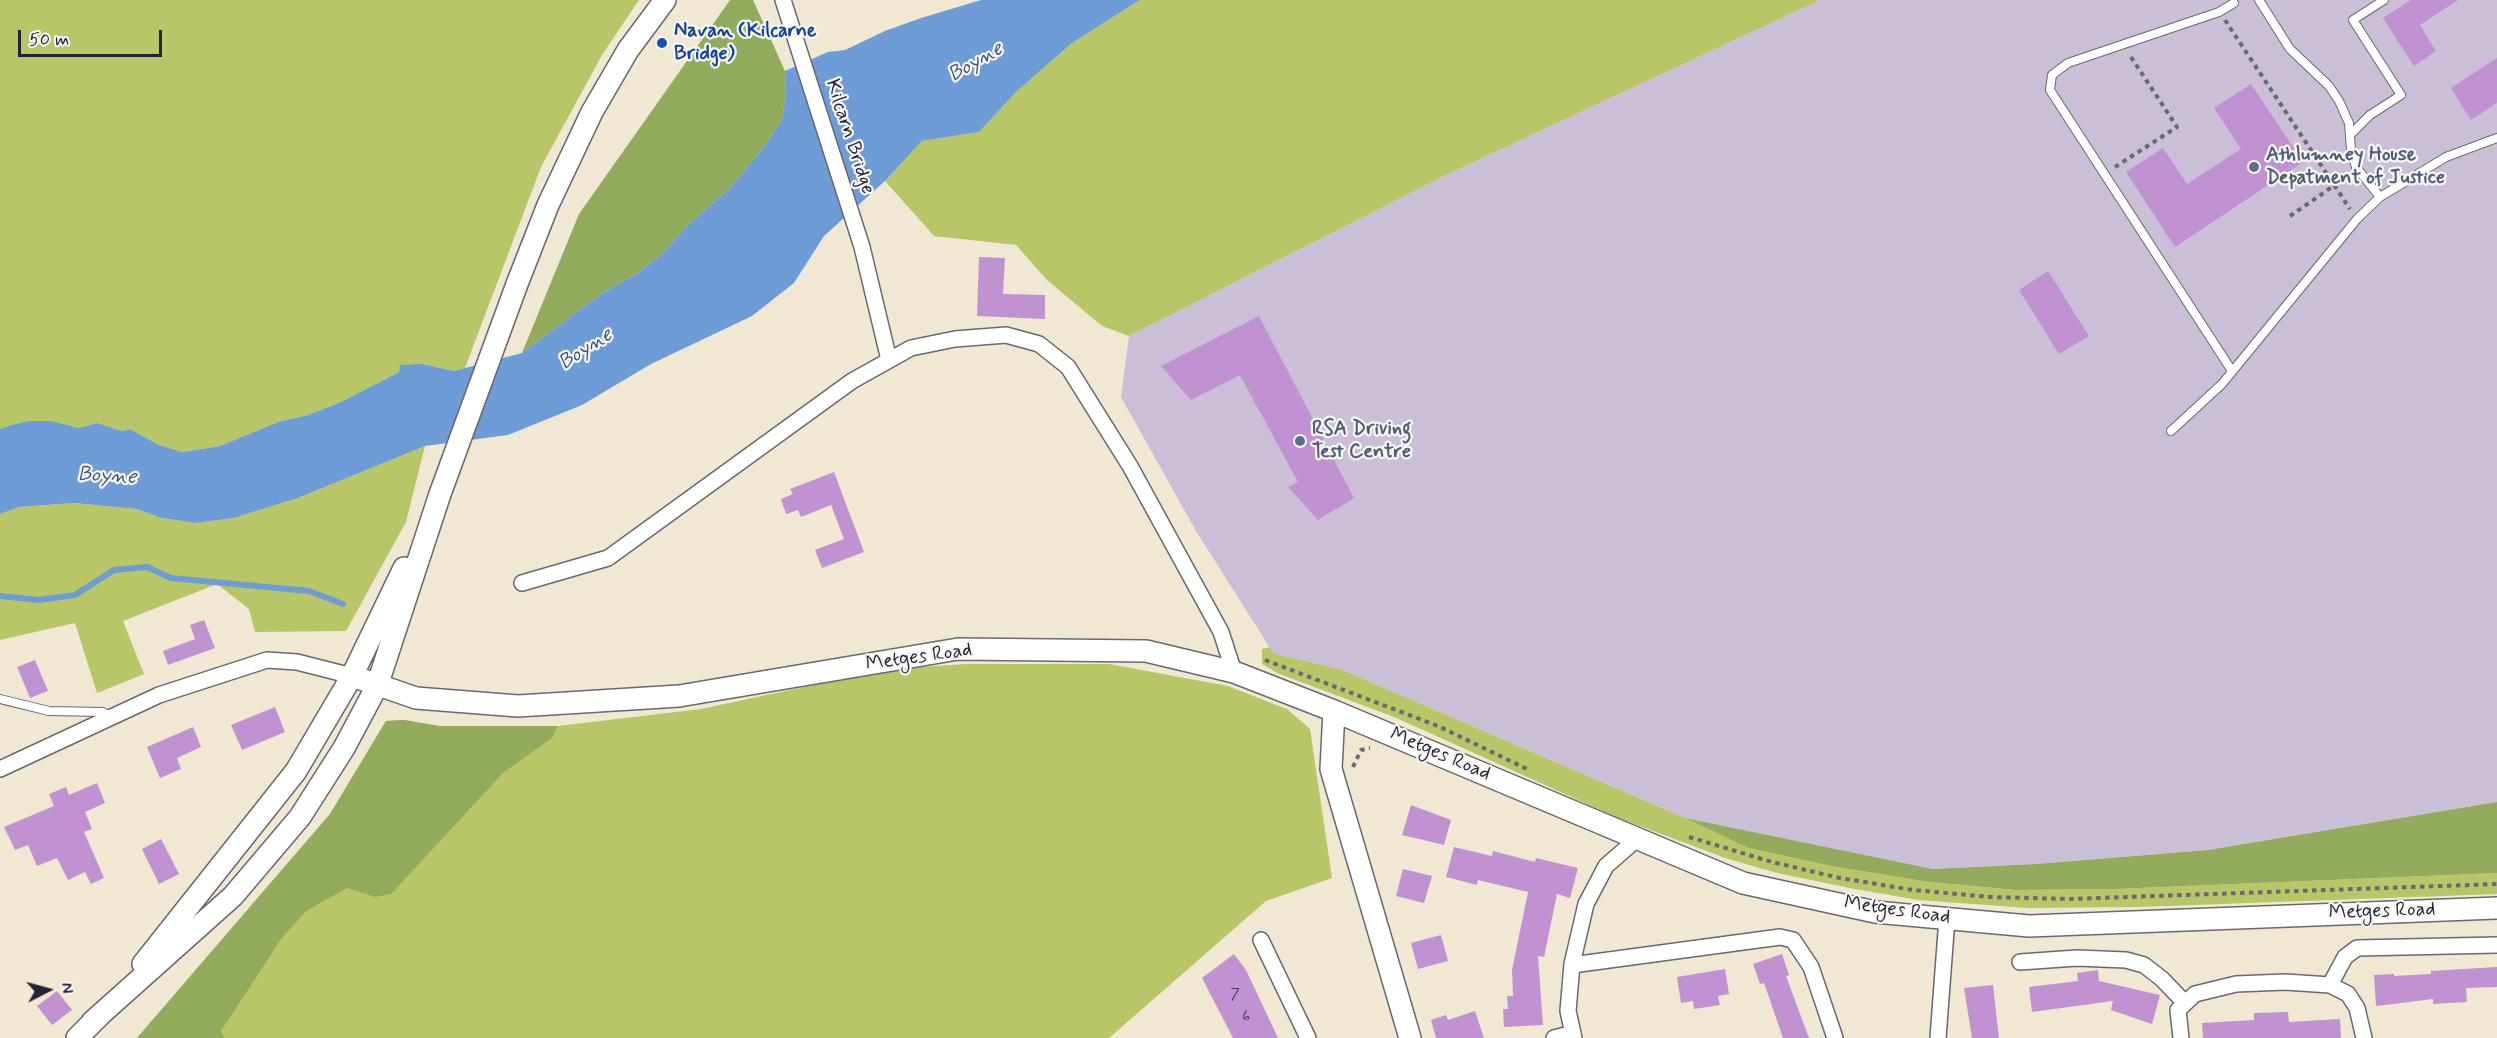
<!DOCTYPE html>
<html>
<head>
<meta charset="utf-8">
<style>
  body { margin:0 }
  #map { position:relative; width:2497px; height:1038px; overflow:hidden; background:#f0e8d2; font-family:Mynerve,sans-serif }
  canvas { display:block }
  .north { position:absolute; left:18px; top:960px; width:60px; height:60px; -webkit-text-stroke:4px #f6f6f2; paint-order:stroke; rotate:84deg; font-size:16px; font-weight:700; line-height:24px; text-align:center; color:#22223b }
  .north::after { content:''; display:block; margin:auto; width:21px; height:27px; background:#22223b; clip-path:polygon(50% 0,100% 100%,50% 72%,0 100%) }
  .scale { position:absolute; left:18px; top:30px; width:144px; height:27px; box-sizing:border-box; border:3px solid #22223b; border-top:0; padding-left:8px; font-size:18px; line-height:21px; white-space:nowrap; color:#22223b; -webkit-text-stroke:4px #f6f6f2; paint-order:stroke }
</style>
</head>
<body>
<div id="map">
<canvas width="2497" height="1038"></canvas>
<div class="north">N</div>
<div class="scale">50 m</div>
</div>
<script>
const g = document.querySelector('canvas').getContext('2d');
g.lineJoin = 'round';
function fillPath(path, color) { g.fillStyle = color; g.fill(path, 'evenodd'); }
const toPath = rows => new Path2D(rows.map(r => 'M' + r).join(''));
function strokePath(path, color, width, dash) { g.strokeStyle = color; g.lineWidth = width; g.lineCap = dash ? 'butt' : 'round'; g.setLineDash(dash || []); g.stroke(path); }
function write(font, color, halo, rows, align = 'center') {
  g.font = font + ' Mynerve,sans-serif'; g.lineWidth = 4.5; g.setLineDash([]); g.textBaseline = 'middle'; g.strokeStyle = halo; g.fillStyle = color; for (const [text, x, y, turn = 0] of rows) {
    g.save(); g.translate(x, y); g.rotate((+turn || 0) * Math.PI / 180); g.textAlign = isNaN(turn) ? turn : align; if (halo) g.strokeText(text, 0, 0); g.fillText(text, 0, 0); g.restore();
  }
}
fillPath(toPath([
  [1820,0,2497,0,2497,802,2208,850,2036,864,1933,869,1685,818,1340,669,1274,654,1196,531,1121,397,1129,336,1444,176]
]), '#cabfd6');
fillPath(toPath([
  [0,0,639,0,602,55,541,167,465,368,454,371,422,364,399,372,341,402,308,415,278,422,220,446,181,452,159,445,130,429,122,431,97,423,79,428,52,421,28,421,0,429],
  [1140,0,1820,0,1444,176,1129,336,1102,326,1047,280,1016,245,934,236,885,181,922,141,979,132,1016,92,1072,43],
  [425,446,406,522,346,631,255,632,249,609,217,584,123,621,144,674,97,693,75,623,0,640,0,514,19,507,74,503,136,509,162,518,195,523,234,518,298,498],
  [1270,647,1274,654,1340,669,1685,818,1748,848,1831,866,1929,882,2016,890,2115,889,2497,873,2497,894,2139,907,2028,908,1918,900,1855,889,1777,873,1725,858,1616,817,1394,717,1277,673,1262,664,1262,649],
  [966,664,1109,664,1228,686,1287,709,1310,729,1332,878,1266,901,1109,1038,137,1038,330,814,386,721,404,720,439,726,558,726,701,709,823,683,921,667]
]), '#b9c668');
fillPath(toPath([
  [730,0,753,0,785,71,786,94,782,120,761,151,729,189,687,226,662,254,638,273,601,294,522,353,579,214],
  [404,720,439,726,558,726,552,738,504,772,391,894,375,897,347,888,306,911,281,939,221,1031,224,1038,137,1038,330,814,386,721],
  [2497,802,2497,873,2115,889,2016,890,1929,882,1831,866,1748,848,1685,818,1933,869,2036,864,2208,850]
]), '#92ab5c');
fillPath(toPath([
  [981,0,1140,0,1072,43,1016,92,979,132,922,141,885,181,824,236,794,283,752,316,651,364,582,405,508,435,425,446,298,498,234,518,195,523,162,518,136,509,74,503,19,507,0,514,0,429,8,426,28,421,52,421,79,428,97,423,122,431,130,429,159,445,182,452,220,446,278,422,308,415,341,402,399,372,400,365,422,364,454,371,522,353,601,294,638,273,662,254,687,226,729,189,761,151,782,120,786,94,785,71,828,52,845,50,885,31,918,19]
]), '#6d9cd6');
strokePath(toPath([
  [0,596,39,600,75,595,114,570,147,567,171,578,309,591,343,604]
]), '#6d9cd6', 6);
fillPath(toPath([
  [2411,0,2458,0,2420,25,2436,51,2414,66,2383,18],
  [2497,58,2497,103,2471,120,2451,88],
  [2251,84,2303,162,2175,247,2126,172,2163,148,2187,184,2241,149,2214,108],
  [979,257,1005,258,1003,294,1045,295,1045,319,977,316],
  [2048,271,2089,336,2059,354,2019,290],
  [1259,316,1354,498,1318,520,1288,487,1298,482,1240,375,1191,400,1161,366],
  [834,472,864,552,822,568,815,550,844,539,831,505,801,517,798,510,786,514,781,499,793,494,790,489],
  [204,620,215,648,168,665,163,651,195,639,190,625],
  [35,660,48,691,30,698,17,667],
  [275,707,285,732,242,750,231,725],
  [193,727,201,747,177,758,181,769,160,778,147,747],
  [97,783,105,803,85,812,92,829,84,832,104,878,91,884,85,872,68,880,57,858,37,866,28,845,15,850,4,827,54,806,49,794,66,787,69,795],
  [1411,805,1451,820,1444,845,1402,835],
  [161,839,179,874,159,884,142,849],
  [1454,847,1492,856,1493,851,1535,862,1536,858,1578,868,1570,898,1557,894,1544,957,1538,956,1543,1025,1504,1027,1503,1009,1508,1009,1507,996,1513,996,1512,970,1528,892,1478,880,1477,885,1446,877],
  [1403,869,1432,876,1424,903,1396,896],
  [1441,935,1448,961,1418,969,1411,943],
  [1234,954,1246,970,1278,1038,1233,1038,1202,978],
  [1782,954,1789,975,1786,976,1809,1038,1783,1038,1764,983,1760,984,1753,964],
  [2497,967,2497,987,2466,988,2467,1002,2433,1004,2433,999,2376,1006,2374,975,2394,974,2394,976,2431,974,2431,971],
  [1725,969,1729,994,1718,996,1720,1005,1694,1009,1693,1001,1681,1003,1677,977],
  [2098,970,2099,981,2160,995,2152,1024,2111,1010,2113,1001,2032,1012,2029,987,2078,981,2077,973],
  [1993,985,1999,1038,1972,1038,1964,988],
  [57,991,72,1010,52,1025,37,1006],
  [1475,1011,1484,1038,1436,1038,1431,1020,1446,1015,1448,1020],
  [2288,1012,2289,1022,2340,1019,2341,1038,2203,1038,2202,1023,2254,1020,2254,1013]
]), '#c192d1');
const lane = toPath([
  [2259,0,2290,49,2329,86,2339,101,2349,123,2351,150,2356,167,2380,197],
  [2350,135,2370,115,2401,95,2353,20,2384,0],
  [2232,371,2050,90,2052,75,2068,63,2219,12,2234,3],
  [2171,431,2222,384,2357,219,2380,197,2446,157,2497,138],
  [0,699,49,711,103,712,110,716]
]);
const street = toPath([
  [783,0,862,247,889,360],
  [522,583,608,558,852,381,911,348,955,339,1006,335,1039,344,1068,367,1130,466,1221,632,1234,672],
  [0,769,159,695,267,660,297,662,352,676],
  [1261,940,1308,1038],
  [2020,962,2077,958,2126,960,2144,965,2162,979,2185,1003],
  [1572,965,1780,937,1793,940,1811,967,1835,1038],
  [2330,985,2345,957,2357,948,2497,945],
  [1554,1038,1573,1033],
  [1574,1038,1568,1011,1572,964,1586,904,1606,866,1638,838],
  [1938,1038,1947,918],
  [2181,1038,2178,1010,2195,994,2236,984,2285,982,2330,985,2348,994,2357,1008,2364,1038]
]);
const secondary = toPath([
  [352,676,416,698,518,706,679,696,958,649,1146,651,1234,672,1334,711,1743,883,1875,912,2029,926,2497,908],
  [1334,711,1331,769,1410,1038],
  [143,964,296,771,352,676,404,568],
  [92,1022,233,896,300,817,344,748,377,686,440,494,517,284,548,205,592,112,628,50,665,0],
  [77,1038,102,1013]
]);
strokePath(lane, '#6a6770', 10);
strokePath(street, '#6a6770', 18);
strokePath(secondary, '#6a6770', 24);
strokePath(toPath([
  [2225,20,2350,209],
  [2115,167,2177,127,2129,54],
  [2290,216,2335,185],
  [1265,660,1438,726,1527,769],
  [1353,767,1361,750,1370,748],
  [1689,837,1772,862,1840,878,1913,890,1991,897,2070,899,2497,884]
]), '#6a6770', 4, [4.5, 4.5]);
strokePath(lane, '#fff', 8);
strokePath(street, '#fff', 15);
strokePath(secondary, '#fff', 21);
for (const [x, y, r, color] of [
  [662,43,6,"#1a4fb4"],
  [2254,167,6,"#5c6f8a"],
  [1300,441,6,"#5c6f8a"]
]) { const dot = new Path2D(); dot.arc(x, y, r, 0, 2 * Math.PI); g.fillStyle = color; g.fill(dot); strokePath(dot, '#f6f6f2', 2); }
write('16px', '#4a3e60', null, [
  ["7",1235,996],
  ["6",1246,1018]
]);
write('bold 20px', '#164399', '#f6f6f2', [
  ["Navan (Kilcarne",674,32],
  ["Bridge)",674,55]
], 'left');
write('20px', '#22223b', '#f6f6f2', [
  ["Kilcarn Bridge",849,137,72],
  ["Metges Road",919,658,-8],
  ["Metges Road",1440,755,23],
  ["Metges Road",1897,911,8],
  ["Metges Road",2382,912,-2]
]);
write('bold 20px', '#4e5e75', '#f6f6f2', [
  ["Athlumney House",2266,156],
  ["Depatment of Justice",2266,179],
  ["RSA Driving",1312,430],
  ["Test Centre",1312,453]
], 'left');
write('italic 21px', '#405379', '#f6f6f2', [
  ["Boyne",976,63,-30],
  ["Boyne",586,350,-33],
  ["Boyne",107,477,3]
]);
</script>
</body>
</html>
